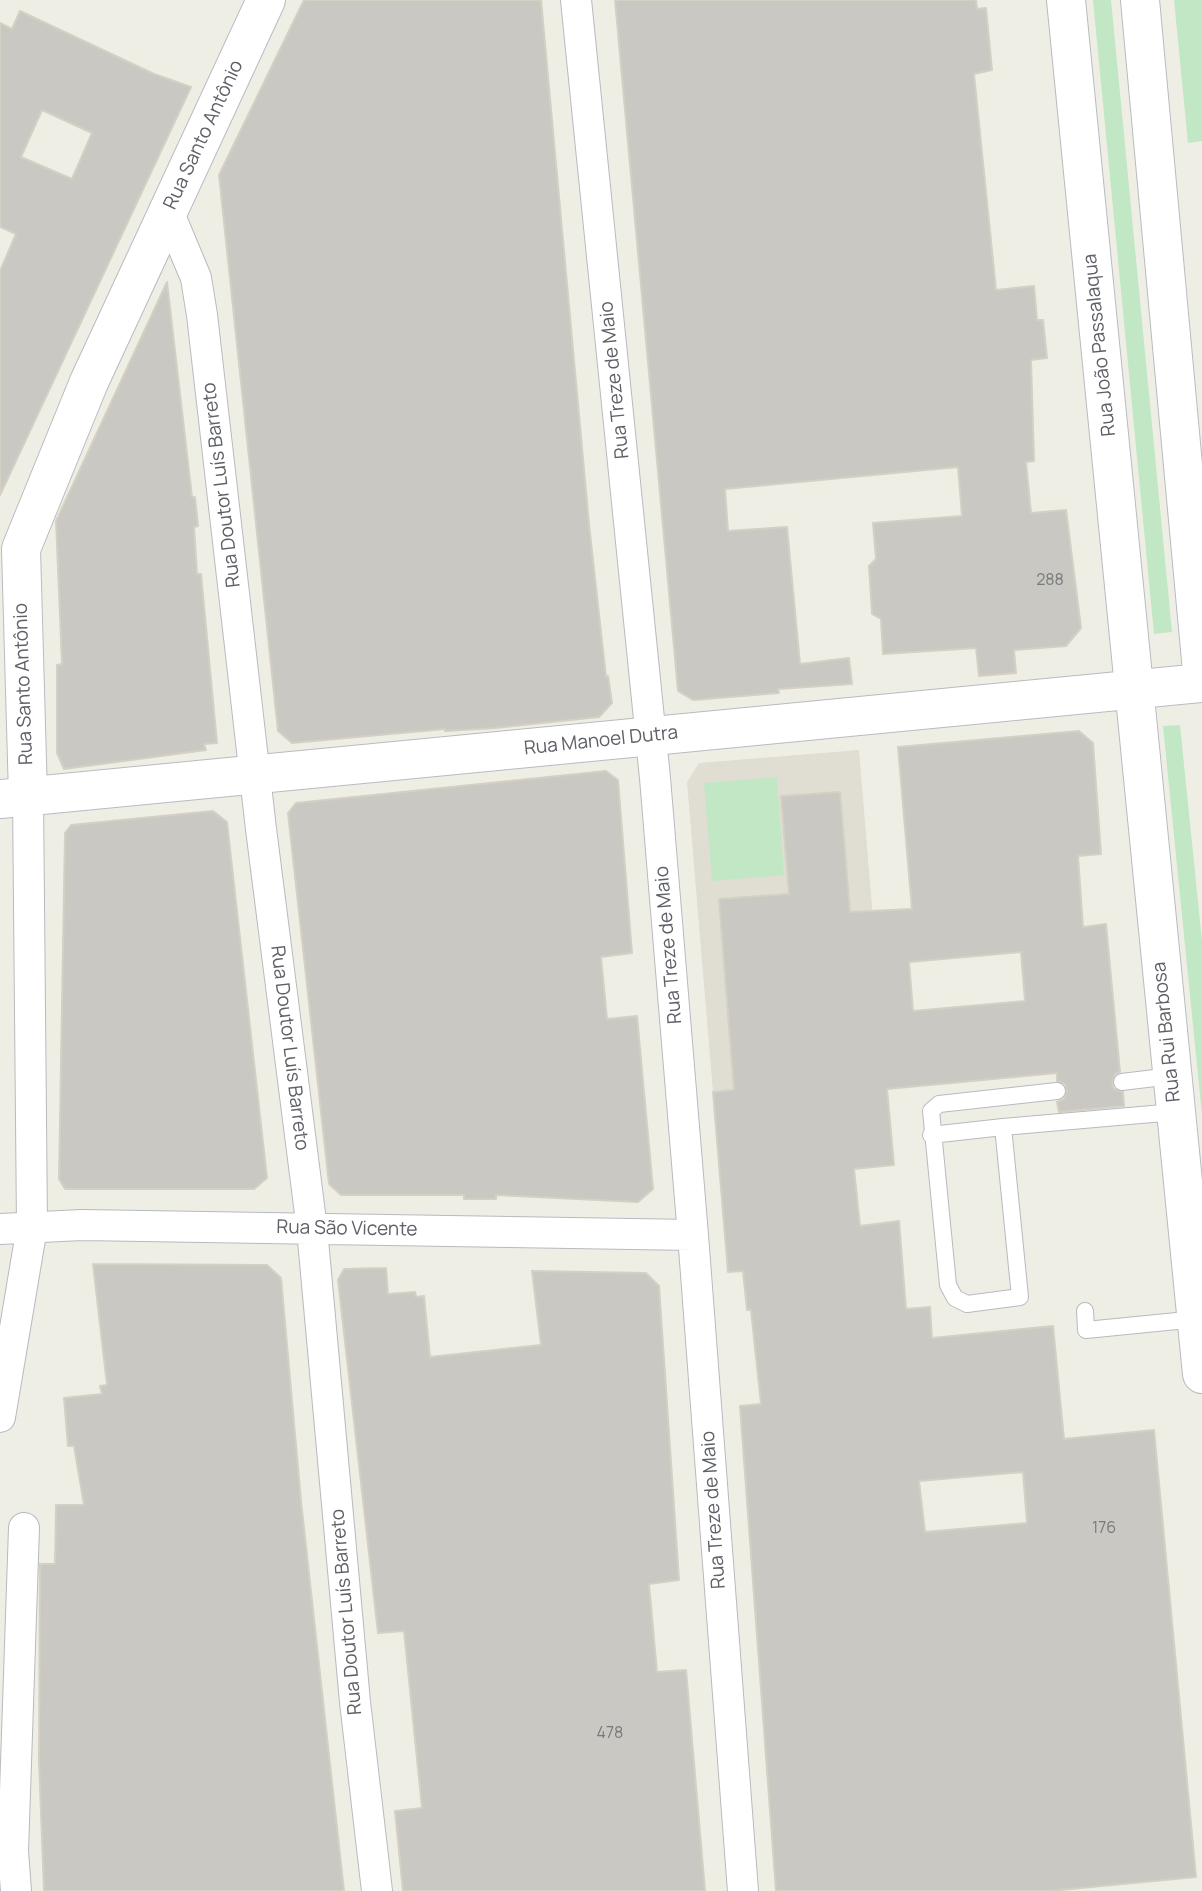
<!DOCTYPE html>
<html>
<head>
<meta charset="utf-8">
<style>
  body { margin:0 }
  canvas { display:block; background:#efeee5 }
</style>
</head>
<body>
<canvas width="1202" height="1891"></canvas>
<script>
const g = document.querySelector('canvas').getContext('2d');
g.lineJoin = 'round';
function fillPath(path, color) { g.fillStyle = color; g.fill(path, 'evenodd'); }
const toPath = rows => new Path2D(rows.map(r => 'M' + r).join(''));
function strokePath(path, color, width, dash) { g.strokeStyle = color; g.lineWidth = width; g.lineCap = dash ? 'butt' : 'round'; g.setLineDash(dash || []); g.stroke(path); }
function write(font, color, halo, rows, align = 'center') {
  g.font = font + ' Manrope,sans-serif'; g.lineWidth = 7; g.setLineDash([]); g.textBaseline = 'middle'; g.strokeStyle = halo; g.fillStyle = color; for (const [text, x, y, turn = 0] of rows) {
    g.save(); g.translate(x, y); g.rotate((+turn || 0) * Math.PI / 180); g.textAlign = isNaN(turn) ? turn : align; if (halo) g.strokeText(text, 0, 0); g.fillText(text, 0, 0); g.restore();
  }
}
fillPath(toPath([
  [859,750,886,1076,713,1092,687,782,699,763]
]), '#e0ddd3');
fillPath(toPath([
  [1093,0,1111,0,1172,632,1154,634],
  [1174,0,1202,0,1202,141,1188,143],
  [1180,725,1202,941,1202,1115,1163,726],
  [777,777,784,875,712,881,704,783]
]), '#c1e7c4');
const building = toPath([
  [304,0,541,0,589,524,606,677,608,676,612,703,599,717,495,728,445,731,445,729,292,743,278,731,219,175,304,0],
  [615,0,976,0,977,9,986,8,992,70,974,74,996,290,1034,286,1037,320,1043,320,1047,358,1031,360,1034,461,1026,462,1031,513,1066,510,1081,628,1066,646,1014,650,1016,673,979,676,976,648,883,654,881,619,872,614,869,566,876,559,873,523,962,516,958,467,725,489,728,531,787,527,800,664,849,658,852,684,778,689,779,693,693,700,678,691,615,0],
  [20,11,154,74,191,87,0,495,0,271,16,234,0,227,0,23,12,29,20,11],
  [42,110,92,133,72,179,21,157,42,110],
  [167,282,192,497,195,497,198,526,194,527,197,574,201,574,217,743,204,744,206,750,64,769,57,753,57,665,62,664,56,521,167,282],
  [1079,731,1093,743,1101,854,1078,856,1083,927,1106,924,1120,1072,1115,1074,1112,1083,1114,1089,1123,1092,1124,1106,1059,1112,1057,1102,1064,1099,1067,1091,1065,1084,1057,1081,1057,1073,887,1089,894,1165,854,1169,860,1226,899,1221,906,1309,930,1307,932,1338,1053,1326,1064,1439,1154,1430,1196,1877,1050,1891,776,1891,740,1406,761,1404,751,1310,747,1310,743,1271,728,1272,713,1092,734,1090,719,899,789,894,781,796,840,792,850,912,912,909,898,747,1079,731],
  [1021,952,1025,1001,913,1011,909,962,1021,952],
  [1023,1472,1027,1523,925,1532,919,1481,1023,1472],
  [606,771,618,780,632,953,601,957,607,1019,637,1016,653,1189,638,1202,496,1195,496,1199,464,1199,464,1195,341,1195,329,1184,288,813,296,803,606,771],
  [213,811,227,822,267,1178,254,1189,65,1189,59,1179,65,833,71,825,213,811],
  [93,1264,267,1265,281,1278,301,1501,344,1891,44,1891,39,1761,40,1564,55,1564,56,1505,84,1505,74,1446,68,1446,64,1398,102,1394,100,1386,107,1385,93,1264],
  [386,1268,388,1294,415,1292,416,1297,424,1296,430,1357,541,1345,532,1271,646,1273,659,1286,679,1580,649,1584,657,1672,686,1670,705,1891,403,1891,395,1811,422,1808,404,1631,378,1633,338,1280,344,1269,386,1268]
]);
fillPath(building, '#cac8c2');
strokePath(building, '#d4d0c3', 2);
const lane = toPath([
  [1122,1082,1171,1076],
  [1057,1091,939,1104,931,1111,948,1285,955,1298,967,1304,1020,1297,1003,1127,1175,1112],
  [931,1135,1003,1127],
  [1085,1311,1086,1330,1197,1319]
]);
const street = toPath([
  [576,0,655,778,693,1235,743,1891],
  [168,211,196,278,202,315,261,829,312,1229,355,1702,377,1891],
  [0,1229,82,1225,693,1235],
  [0,1417,32,1227,28,796],
  [16,1891,13,1851,24,1528]
]);
const secondary = toPath([
  [1066,0,1202,1374],
  [1140,0,1202,671],
  [28,796,21,549,89,382,266,0],
  [0,799,1202,683]
]);
strokePath(lane, '#b7babf', 18);
strokePath(street, '#b7babf', 32);
strokePath(secondary, '#b8bbc1', 40);
strokePath(lane, '#fff', 16);
strokePath(street, '#fff', 30);
strokePath(secondary, '#fff', 38);
write('16px', '#787a7d', null, [
  ["288",1050,581],
  ["176",1104,1529],
  ["478",610,1734]
]);
write('19px', '#5d6066', '#fff', [
  ["Rua Santo Antônio",204,135,-65],
  ["Rua João Passalaqua",1100,345,-96],
  ["Rua Treze de Maio",615,380,-96],
  ["Rua Doutor Luís Barreto",222,485,-97],
  ["Rua Santo Antônio",24,684,-92],
  ["Rua Manoel Dutra",601,741,-6],
  ["Rua Treze de Maio",669,945,-95],
  ["Rua Rui Barbosa",1167,1032,-96],
  ["Rua Doutor Luís Barreto",289,1048,83],
  ["Rua São Vicente",347,1229,1],
  ["Rua Treze de Maio",714,1510,-94],
  ["Rua Doutor Luís Barreto",347,1612,-95]
]);
</script>
</body>
</html>
